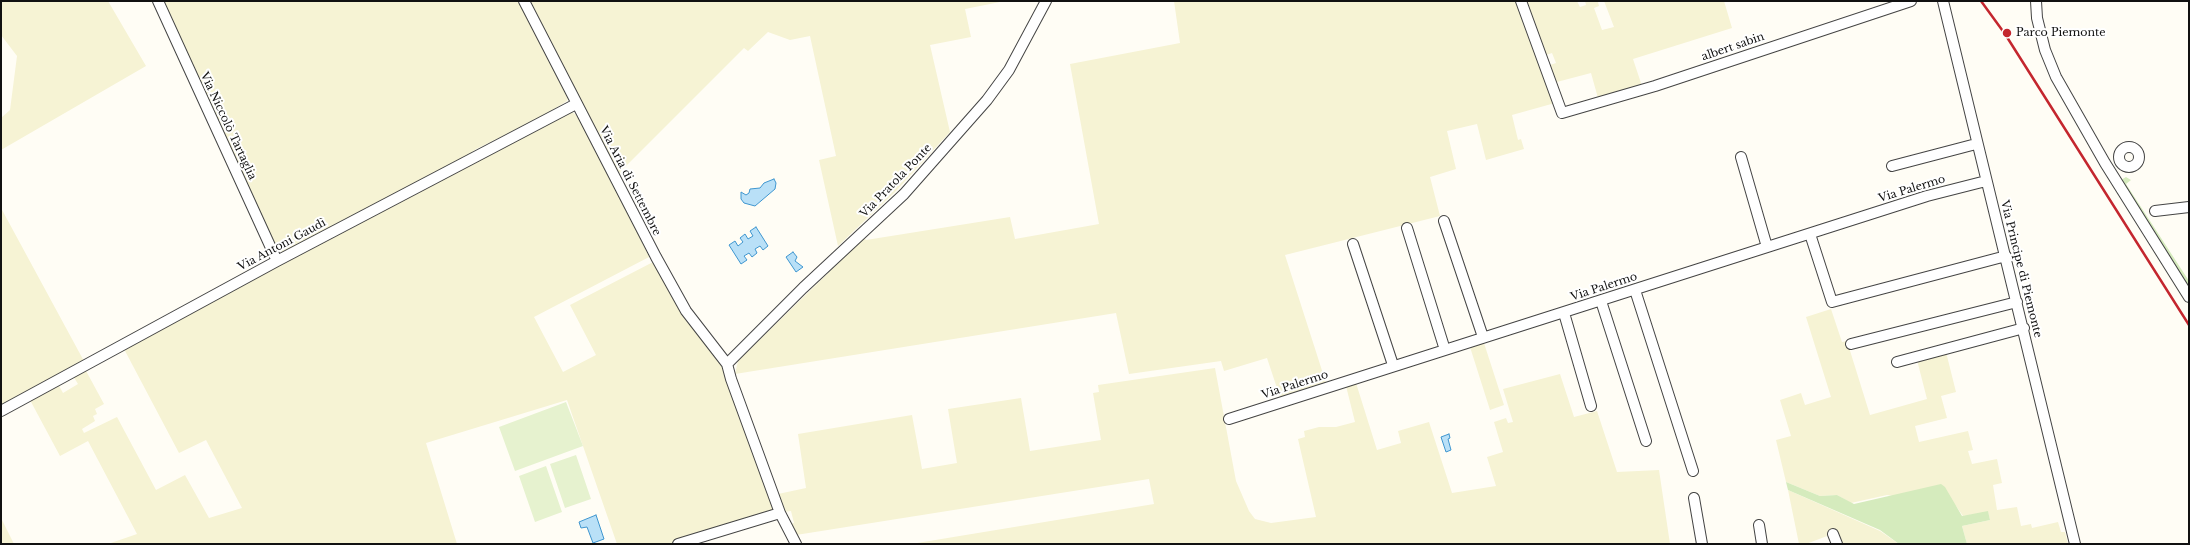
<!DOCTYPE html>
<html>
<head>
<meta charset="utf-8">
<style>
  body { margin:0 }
  #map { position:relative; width:2190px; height:545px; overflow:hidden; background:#fffdf5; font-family:"Libre Baskerville",serif }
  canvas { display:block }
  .frame { position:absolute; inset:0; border:2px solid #111; pointer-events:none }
</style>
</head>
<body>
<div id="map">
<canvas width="2190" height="545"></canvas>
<div class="frame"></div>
</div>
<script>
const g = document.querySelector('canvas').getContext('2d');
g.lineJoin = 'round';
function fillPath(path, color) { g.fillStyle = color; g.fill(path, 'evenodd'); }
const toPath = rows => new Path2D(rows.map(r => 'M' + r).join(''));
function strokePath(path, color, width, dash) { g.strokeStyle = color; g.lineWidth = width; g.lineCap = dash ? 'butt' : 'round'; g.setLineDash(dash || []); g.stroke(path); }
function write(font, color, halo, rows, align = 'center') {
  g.font = font + ' "Libre Baskerville",serif'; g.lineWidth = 4; g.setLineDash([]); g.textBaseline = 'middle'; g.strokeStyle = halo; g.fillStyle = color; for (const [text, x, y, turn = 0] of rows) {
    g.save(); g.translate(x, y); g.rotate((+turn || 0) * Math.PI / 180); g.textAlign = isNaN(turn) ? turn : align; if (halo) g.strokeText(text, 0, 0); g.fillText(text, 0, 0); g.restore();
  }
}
fillPath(toPath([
  [1,1,108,1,146,66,1,150,1,118,10,110,17,56,1,35],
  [162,1,518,1,533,25,568,97,567,101,536,120,476,149,463,159,286,252,282,252,277,250],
  [527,1,1005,1,965,9,971,37,930,45,950,132,895,192,838,246,819,160,836,156,810,36,790,40,768,32,748,51,744,48,616,176],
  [1174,1,1518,1,1555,103,1512,115,1518,140,1521,139,1524,149,1486,160,1477,124,1447,131,1456,169,1430,177,1440,216,1285,255,1326,383,1280,397,1267,358,1224,371,1221,361,1129,374,1116,313,735,374,738,361,864,238,866,240,1010,217,1015,239,1099,224,1070,64,1180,43],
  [1524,1,1577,1,1580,7,1586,5,1585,1,1601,1,1598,2,1599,6,1594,8,1602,30,1614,27,1604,1,1724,1,1732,28,1633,59,1642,86,1598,98,1591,73,1553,83,1547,66,1556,63,1552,53,1543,56],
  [570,111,575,114,579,119,651,253,651,256,534,317,563,372,596,355,570,305,655,261,722,364,726,380,773,508,772,512,766,516,670,544,617,544,567,400,426,443,457,544,108,544,137,534,88,441,60,456,30,400,58,384,63,393,78,384,73,376,85,369,104,404,95,409,97,414,93,416,95,421,82,429,84,433,117,417,156,490,185,475,209,518,242,508,206,440,179,453,124,349,266,270],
  [1,208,85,363,1,409],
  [1831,309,1842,342,1847,341,1870,415,1927,399,1917,360,1946,352,1956,392,1941,396,1947,418,1915,426,1919,442,1968,431,1973,450,1968,451,1972,464,1997,459,2002,483,1993,485,1997,510,2017,507,2021,526,2031,524,2032,528,2058,522,2061,532,2065,532,2068,544,1967,544,1962,526,1990,520,1988,512,1963,516,1956,506,1887,495,1851,503,1837,495,1820,496,1786,482,1776,440,1791,436,1780,400,1801,393,1805,405,1831,397,1806,317],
  [1484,343,1504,405,1490,410,1470,347],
  [1215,368,1236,481,1249,511,1255,519,1271,523,1316,517,1298,439,1305,437,1304,431,1319,427,1336,427,1355,422,1346,386,1356,383,1377,450,1401,443,1398,431,1429,422,1452,493,1496,486,1487,457,1503,452,1494,422,1506,418,1508,423,1513,422,1503,389,1560,374,1574,417,1597,411,1617,472,1659,470,1670,544,911,544,1154,504,1149,479,796,535,789,524,794,523,791,511,784,512,778,494,806,488,798,434,912,415,922,469,957,463,948,409,1021,398,1030,451,1101,440,1093,393,1099,392,1098,385],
  [1788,490,1880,531,1899,544,1840,544,1835,533,1806,544,1799,544],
  [1,518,14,544,1,544]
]), '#f6f3d4');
fillPath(toPath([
  [2126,177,2131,180,2126,184,2189,281,2189,287,2121,180],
  [1786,482,1820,496,1837,495,1854,504,1941,484,1945,487,1962,516,1988,511,1990,520,1962,526,1967,544,1899,544,1880,530,1788,490]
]), '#d5ebbd');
fillPath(toPath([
  [566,402,583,446,515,471,499,427],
  [576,455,591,499,565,508,550,464],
  [546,466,562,512,535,522,519,476]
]), '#e6f2cf');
const water = toPath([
  [774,179,776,183,775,189,755,206,744,203,741,199,741,192,746,195,749,193,750,189,760,188,764,183,774,179],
  [756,227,768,246,763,250,760,246,755,249,757,253,752,257,749,253,744,256,747,260,741,264,729,245,735,241,738,246,743,242,740,238,745,234,748,239,753,236,750,231,756,227],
  [793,252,797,257,795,261,803,267,796,272,786,257,793,252],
  [1449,434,1450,438,1448,439,1451,450,1446,452,1441,437,1449,434],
  [596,515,604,539,593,543,587,527,581,528,579,522,596,515]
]);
fillPath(water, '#b9e0f7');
strokePath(water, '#3f96cf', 1);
const street = toPath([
  [158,1,277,261],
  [524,1,656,257,686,311,727,364,731,379,780,513,796,544],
  [1521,1,1562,113,1655,86,1911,1],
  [1943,1,2075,544],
  [2036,1,2037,18,2045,50,2056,77,2105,163,2189,297],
  '2119 157a10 10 0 1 1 20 0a10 10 0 1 1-20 0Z',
  [1741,157,1767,247],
  [1892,166,1976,144],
  [2155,211,2189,207],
  [1444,221,1483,337],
  [1407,228,1445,350],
  [1810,234,1832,302,2006,256],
  [1353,244,1393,365],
  [1635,290,1693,471],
  [1601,301,1646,441],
  [1564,313,1591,406],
  [1851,344,2017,302],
  [1897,362,2024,328],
  [727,364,803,288,904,194,987,100,1009,70,1046,1],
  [1,411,277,261,576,104],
  [1229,419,1927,196,1986,181],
  [1694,498,1702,544],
  [1759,525,1762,544],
  [1833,534,1837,544],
  [678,544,780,513]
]);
strokePath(street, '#444', 12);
strokePath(street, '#fff', 10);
strokePath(toPath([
  [1981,1,2005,34,2189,325]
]), '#c4262e', 2.5);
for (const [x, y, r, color] of [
  [2007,33,5,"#c4262e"]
]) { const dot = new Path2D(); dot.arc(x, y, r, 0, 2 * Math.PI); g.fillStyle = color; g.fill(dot); strokePath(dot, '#fff', 1.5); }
write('11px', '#111', '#fff', [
  ["Parco Piemonte",2016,33]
], 'left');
write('11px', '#111', '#fff', [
  ["albert sabin",1733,47,-19],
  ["Via Niccolò Tartaglia",228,126,65],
  ["Via Aria di Settembre",630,181,63],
  ["Via Pratola Ponte",896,181,-46],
  ["Via Palermo",1912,189,-17],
  ["Via Antoni Gaudì",282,245,-28],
  ["Via Principe di Piemonte",2021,269,76],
  ["Via Palermo",1604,287,-18],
  ["Via Palermo",1295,385,-18]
]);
</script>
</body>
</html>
